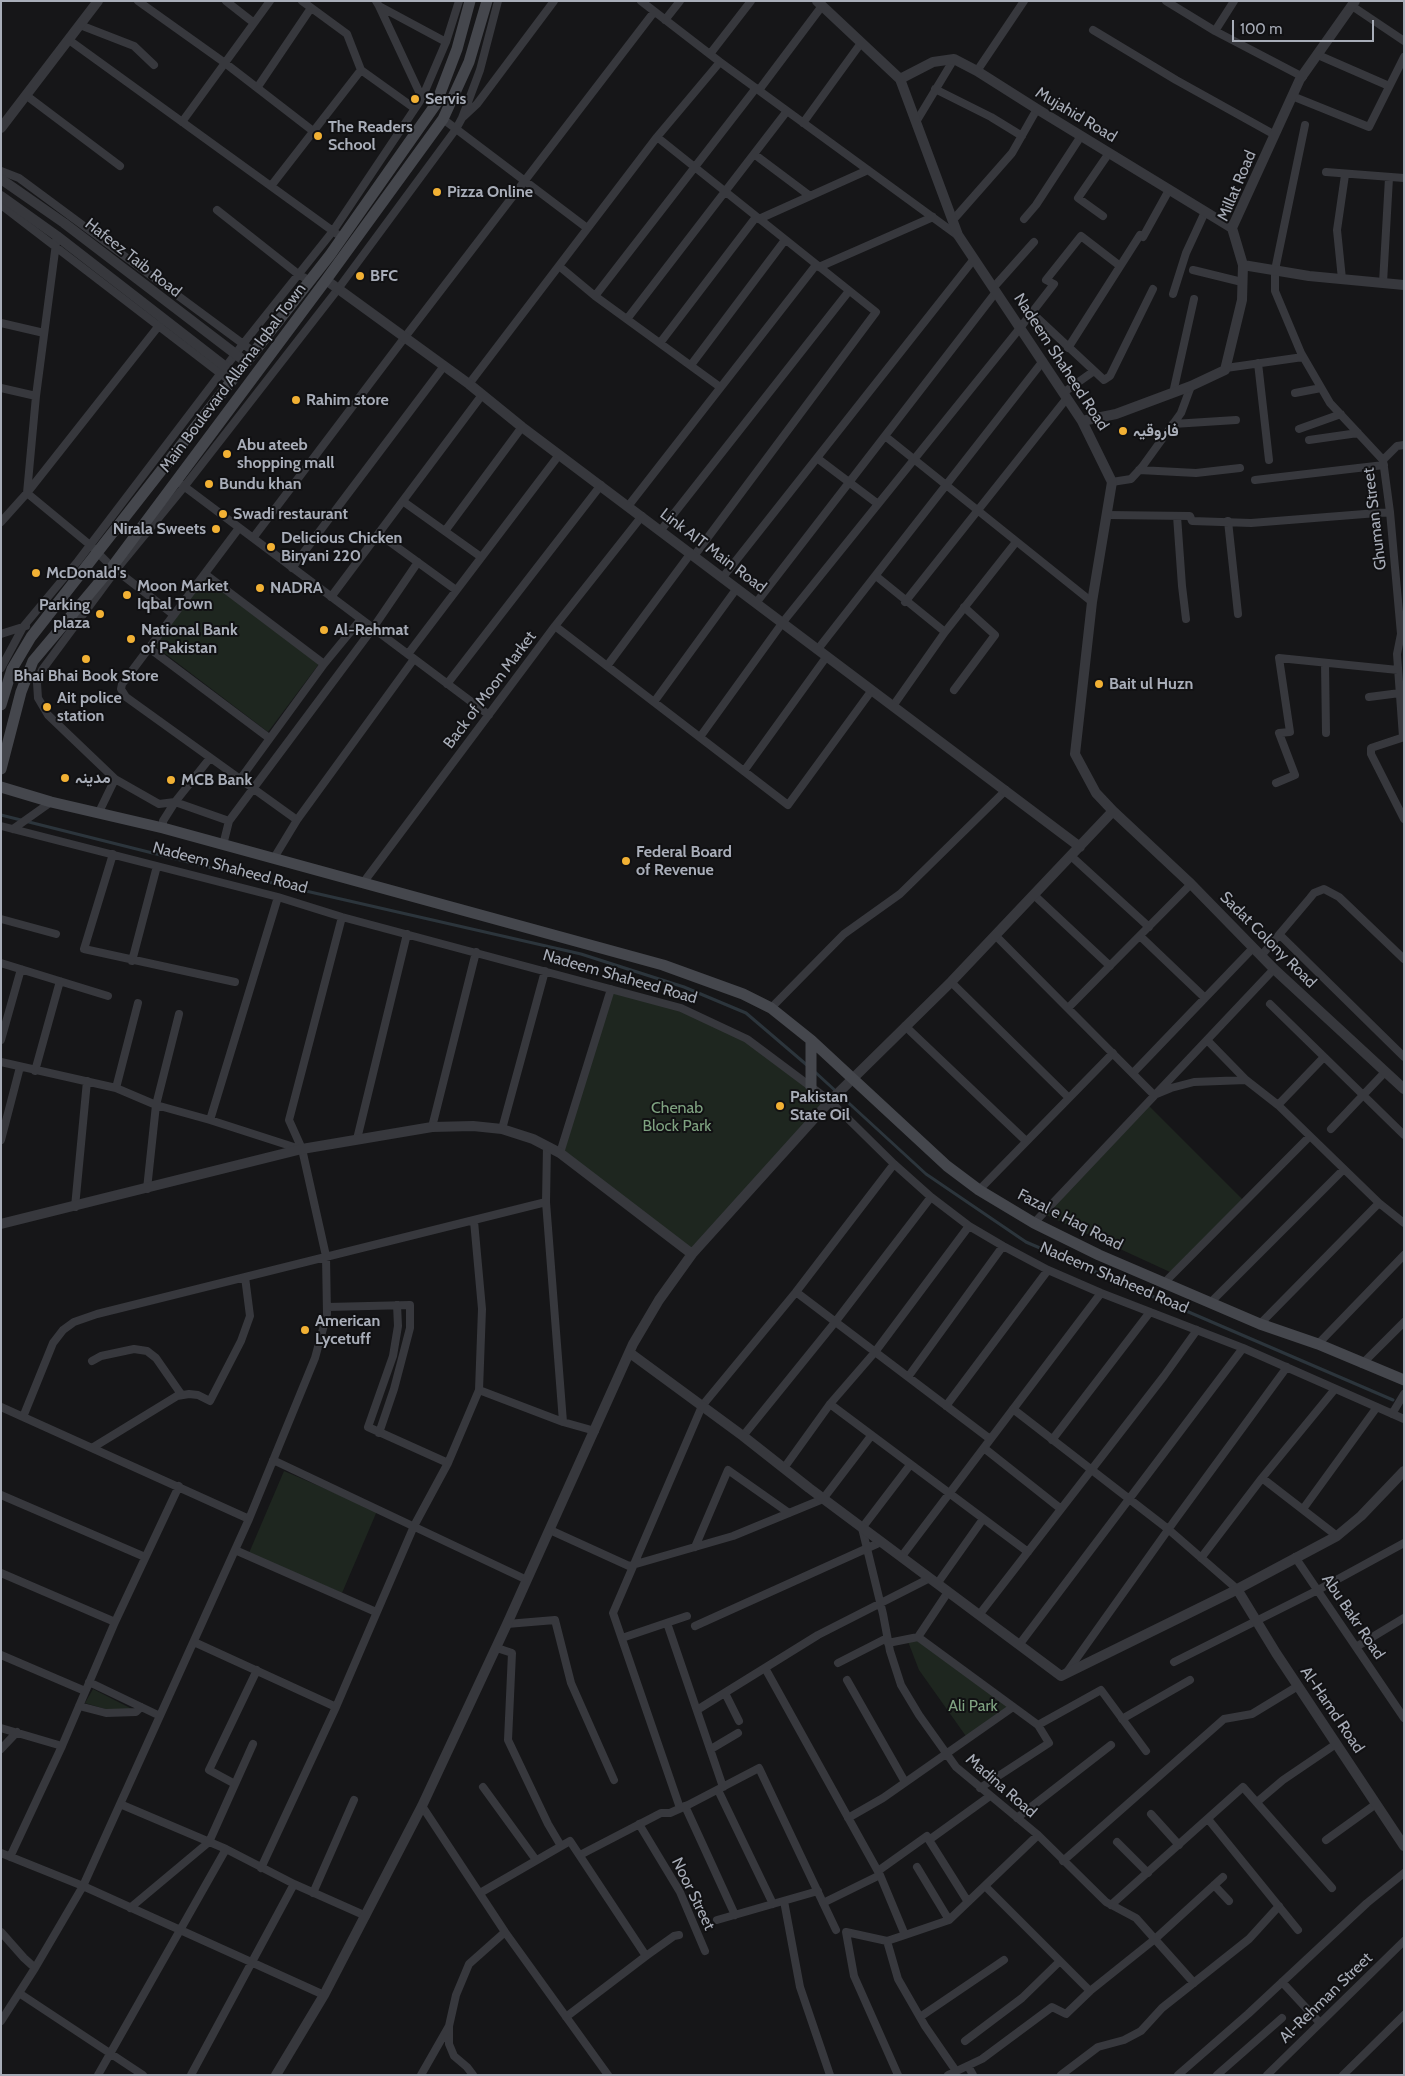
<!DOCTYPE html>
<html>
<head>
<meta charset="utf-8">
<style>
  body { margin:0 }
  #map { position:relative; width:1405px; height:2076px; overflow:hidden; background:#161618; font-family:Cabin,sans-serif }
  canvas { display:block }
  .frame { position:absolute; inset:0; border:2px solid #a8adb8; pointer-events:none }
  .scale { position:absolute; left:1232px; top:20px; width:142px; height:22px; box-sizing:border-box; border:2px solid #a8adb8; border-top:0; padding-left:6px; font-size:15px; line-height:18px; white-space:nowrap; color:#a8adb8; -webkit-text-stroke:4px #111113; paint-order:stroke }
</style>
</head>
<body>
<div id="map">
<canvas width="1405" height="2076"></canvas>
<div class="frame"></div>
<div class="scale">100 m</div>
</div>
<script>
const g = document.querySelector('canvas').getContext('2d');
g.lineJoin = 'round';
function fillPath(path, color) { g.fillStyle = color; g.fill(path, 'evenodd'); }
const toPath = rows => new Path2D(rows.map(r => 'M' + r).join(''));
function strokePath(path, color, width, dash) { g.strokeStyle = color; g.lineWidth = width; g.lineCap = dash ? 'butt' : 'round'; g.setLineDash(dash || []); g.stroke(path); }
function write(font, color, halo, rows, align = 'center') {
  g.font = font + ' Cabin,Vazirmatn,sans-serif'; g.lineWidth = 4; g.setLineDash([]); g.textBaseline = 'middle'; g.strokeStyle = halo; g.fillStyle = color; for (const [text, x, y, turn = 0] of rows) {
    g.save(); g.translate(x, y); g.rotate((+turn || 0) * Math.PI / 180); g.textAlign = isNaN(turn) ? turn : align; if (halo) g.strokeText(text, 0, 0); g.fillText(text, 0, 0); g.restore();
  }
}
fillPath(toPath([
  [206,578,319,664,268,732,155,646],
  [611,989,681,1008,747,1039,830,1101,692,1254,560,1153],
  [1148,1105,1244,1201,1170,1272,1046,1215],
  [284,1471,377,1511,342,1593,249,1553],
  [918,1637,1015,1708,968,1739,919,1670,907,1639],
  [93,1689,132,1709,109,1710,85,1703]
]), '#1e261f');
strokePath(toPath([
  [1,815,284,886,581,954,684,987,746,1013,808,1066],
  [815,1072,926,1174,1026,1242,1393,1400]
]), '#2c353c', 3);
strokePath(toPath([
  [138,1,225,63,313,131],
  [226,1,254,23],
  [302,1,347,34,361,70,414,108],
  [376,1,379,6,446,42],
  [641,1,720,62,957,235],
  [1166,1,1215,31,1303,77],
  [379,6,422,98],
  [1352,6,1404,41],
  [665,20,680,1],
  [80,25,134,46,154,65],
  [1093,30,1176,80,1275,135],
  [1215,31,1234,1],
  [69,40,337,234],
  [710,54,751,1],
  [1318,55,1389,86],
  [977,71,1024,1],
  [257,88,311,8],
  [935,89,991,117,1022,136],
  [759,90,822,6],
  [27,96,120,166],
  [1292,96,1369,127,1404,57],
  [463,117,477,104,554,1],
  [443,119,587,228],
  [182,122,270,1],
  [916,122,954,59],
  [803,123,861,43],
  [1305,125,1275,270,1275,291,1301,353,1330,403,1383,460,1390,512,1401,634,1397,654,1403,737],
  [657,137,876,312,694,556],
  [754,154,810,196],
  [1,171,19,178,254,352],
  [1326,172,1404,178],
  [271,186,361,70],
  [1,205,225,377],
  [217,210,298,274,310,281],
  [1103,216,1078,198,1109,153],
  [759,219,868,170],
  [1024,219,1036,205,1081,136],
  [953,220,1012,153,1037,109],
  [57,236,36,396,27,493,90,545,112,567,174,615],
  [559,266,595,296,720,387],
  [819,267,933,217],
  [1193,270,1242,282],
  [1342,279,1337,230,1345,175],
  [1383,283,1389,178],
  [993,288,1034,242],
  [1173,294,1186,253,1205,212],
  [595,296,756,88],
  [1032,313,1104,380,1110,376,1153,289],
  [627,319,787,111],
  [1,323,44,333],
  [660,343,756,217],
  [1068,348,1140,235,1143,237,1169,190],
  [1258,363,1269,460],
  [691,365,785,240],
  [1226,368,1303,357],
  [469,384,657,137,720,62],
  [1,388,36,396],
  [1063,393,1094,371],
  [1173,393,1194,299],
  [1295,393,1321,388],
  [1173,424,1236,420],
  [1299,429,1341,414],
  [885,436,1092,602],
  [1309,440,1358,433],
  [817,458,878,504],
  [1383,460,1397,446,1404,445],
  [1139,470,1196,473,1240,468],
  [1255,480,1384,465],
  [1112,482,1131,479,1142,467,1181,413,1191,386],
  [181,484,489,715],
  [404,502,481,557],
  [629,505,816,265],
  [1107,515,1190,516,1192,521,1251,523,1390,512],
  [1177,516,1182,586,1186,619],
  [1228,521,1238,614],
  [1,522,27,493,161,323],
  [239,528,122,684,121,689,126,697,297,820],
  [661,530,849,291],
  [445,531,522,427],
  [379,534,456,590],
  [253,538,405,337,654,12],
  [292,568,444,366],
  [205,574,324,664],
  [876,576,945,632],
  [723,577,974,259],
  [331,597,482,395],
  [905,602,1067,398],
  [756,603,996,292],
  [555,626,788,805,872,690],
  [1,634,26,626],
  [149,648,269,738],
  [818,649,1043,361],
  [408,654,559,455],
  [1325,663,1326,733],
  [607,666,691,553],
  [1,668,23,627,78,561,243,344,333,231,422,98,446,42,459,1],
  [447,684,601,485],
  [954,690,995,635,964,607],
  [1369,697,1400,693],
  [654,702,737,588],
  [893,706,945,632,1016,542],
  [700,737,783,622,1020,328,1054,284,1046,280,1081,236,1120,266],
  [1404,737,1371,748,1371,754,1404,819],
  [744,771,827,656],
  [241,778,324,664,361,619],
  [1276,783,1295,775,1279,733,1290,732,1279,658,1398,670],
  [99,812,115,779],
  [229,821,175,802,159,804,115,779,48,715,38,698,37,683,39,676,42,670,116,570,184,487,338,289,456,129,462,118,480,70,498,1],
  [1,826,278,897,342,917,681,1008,747,1039,830,1101,894,1164,931,1197,969,1226,1003,1246,1048,1270,1101,1293,1243,1348,1404,1419],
  [163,828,163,821,175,802,210,758],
  [13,829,51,802],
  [223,845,229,821,373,628,418,562],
  [113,854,84,949,235,982],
  [1071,856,1149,927],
  [274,858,297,820,414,659],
  [363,883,555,626,642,516],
  [1034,895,1110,966],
  [1,919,56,934],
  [995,935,1154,1095,1171,1088,1194,1082,1246,1080],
  [1280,935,1404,1057],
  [1140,936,1205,998],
  [1261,956,1310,898,1314,893,1324,889,1339,897,1404,959],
  [132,961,157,866],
  [1,963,108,996],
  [951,982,1069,1098],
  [1270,1004,1404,1135],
  [771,1008,844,934,900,894,1006,790],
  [1068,1008,1191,884],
  [905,1026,1026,1141],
  [1,1040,21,969],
  [1207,1040,1246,1080,1278,1105,1379,1203,1404,1223],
  [1,1062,116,1088,156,1105,210,1120,300,1149],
  [35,1071,60,981],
  [1133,1073,1253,948],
  [116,1088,138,1003],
  [1278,1105,1324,1057],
  [210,1120,278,897],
  [432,1127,476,952],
  [502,1129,545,971],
  [1331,1129,1385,1072],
  [357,1139,407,934],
  [1,1140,20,1067],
  [547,1146,546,1202,563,1422],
  [560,1153,611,989],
  [147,1189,156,1105,179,1014],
  [979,1190,1113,1053],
  [75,1207,87,1081],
  [1034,1223,1274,969],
  [1164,1283,1309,1137],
  [796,1292,990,1439],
  [1211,1302,1344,1169],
  [397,1305,398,1326,393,1356,368,1427,448,1463],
  [327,1307,410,1305,410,1328,394,1389,379,1433],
  [1260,1324,1379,1203],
  [1318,1344,1404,1255],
  [92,1361,101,1356,134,1349,147,1351,156,1358,181,1394],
  [1362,1364,1404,1322],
  [908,1377,1003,1246],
  [479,1390,563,1422,595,1431],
  [830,1404,1028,1552],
  [946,1406,1048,1270],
  [1,1407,249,1519],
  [1013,1409,1168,1529,1237,1589],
  [1392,1414,1404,1394],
  [23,1417,53,1343,63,1330,74,1322,97,1314,546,1202],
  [743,1436,836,1321,931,1197],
  [1052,1440,1150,1312],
  [92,1448,177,1396,189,1394,198,1395,210,1401,241,1341,250,1316,245,1277],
  [984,1448,1061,1509],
  [273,1460,527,1580],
  [910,1465,862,1528,883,1614,890,1651,901,1685,919,1715,956,1767,1038,1835,1106,1902,1136,1918,1194,1983],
  [784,1468,830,1404,875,1352,969,1226],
  [1262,1478,1337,1536],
  [1,1495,145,1557],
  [1303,1509,1377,1407],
  [550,1530,629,1566,733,1536,823,1499,871,1436],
  [695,1547,728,1470,789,1513],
  [235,1550,376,1612],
  [902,1556,1101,1293],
  [1295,1557,1404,1718],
  [1201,1558,1262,1478,1335,1389],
  [1,1573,115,1622],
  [937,1584,983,1519],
  [979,1615,1164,1376,1197,1330],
  [667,1623,723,1787],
  [507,1624,555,1620,571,1683,614,1780],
  [695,1626,881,1542],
  [918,1637,948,1592],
  [622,1638,687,1616],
  [194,1642,336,1707],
  [888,1643,918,1637,1038,1725,1101,1690,1146,1751],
  [1019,1645,1243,1348],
  [1356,1647,1404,1618],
  [497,1648,512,1653,508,1740,548,1824,561,1846],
  [1,1655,85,1691],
  [1174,1662,1318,1590,1404,1543],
  [838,1663,887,1638],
  [765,1668,880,1875,905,1935,887,1941,846,1932,854,1976,898,2075],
  [1067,1672,1175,1520,1287,1367],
  [847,1680,905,1782],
  [89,1682,160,1716],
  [725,1693,739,1721],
  [79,1706,106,1713,136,1712,141,1707],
  [697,1710,818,1635,930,1578],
  [1122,1719,1190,1680],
  [1,1728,62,1746],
  [1,1749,17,1732],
  [711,1749,738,1733],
  [235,1784,209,1770,257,1670],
  [483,1787,536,1860],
  [980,1788,1049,1743,1038,1725],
  [718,1790,773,1904],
  [1257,1802,1283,1780,1336,1744],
  [120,1804,226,1849,294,1884,366,1916],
  [422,1806,505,1932,608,2075],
  [685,1806,735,1915],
  [680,1808,613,1613,702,1406,796,1292,894,1164],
  [1151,1814,1179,1845],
  [848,1818,883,1798,1013,1707],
  [1017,1818,1111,1745],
  [1208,1819,1298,1930],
  [639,1824,680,1892,705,1951],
  [1326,1840,1376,1804],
  [1117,1842,1148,1873],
  [1,1853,83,1886,324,1995],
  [580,1855,661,1813,670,1813,688,1805,759,1768,836,1930],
  [10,1857,62,1746,115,1622,179,1486],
  [1063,1861,1224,1719,1252,1714,1298,1686],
  [917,1867,949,1920],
  [261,1868,336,1707,414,1526,448,1463,479,1390,482,1309,474,1221],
  [878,1871,927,1836,929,1840],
  [1214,1885,1229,1901],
  [985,1886,1090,1991,1155,1939,1223,1877],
  [313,1893,354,1800],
  [480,1893,570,1841,646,1956],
  [784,1901,800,1987,830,2075],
  [968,1902,929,1840,990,1796],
  [823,1903,880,1875],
  [1111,1905,1243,1787,1332,1888],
  [130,1908,209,1842,253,1744],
  [717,1920,818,1891],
  [1,1932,24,1958,35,1968],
  [905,1935,949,1920,1038,1835],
  [887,1941,898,1979,925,2026,956,2071],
  [1282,1982,1320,2023],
  [19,1993,143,2075],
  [566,2017,646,1956,674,1936,679,1935],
  [920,2017,1004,1960],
  [1,2021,35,1968,83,1886,249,1519,315,1358,327,1314,326,1256,302,1149,289,1120,342,917],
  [965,2041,1022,1998,1060,1961],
  [968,2066,973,2075],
  [98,2075,226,1849],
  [191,2075,294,1884],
  [421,2075,449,2026],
  [473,2075,467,2067,454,2056,449,2044,449,2026,456,1995,469,1964,505,1932],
  [948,2075,982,2059,1052,2007,1066,2014,1090,1991],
  [1061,2075,1098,2047,1124,2040,1141,2031,1162,2008,1249,1939,1279,1906],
  [1178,2075,1248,2014,1367,1903,1404,1873],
  [1217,2075,1282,2018],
  [1267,2075,1404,1941],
  [1343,2075,1404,2015]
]), '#37383d', 8);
strokePath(toPath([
  [817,1,900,79,958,235,1082,421,1112,482,1092,602,1075,754,1096,793,1113,811,1191,884,1274,969,1404,1089],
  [900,79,933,62,954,59,977,71,1037,109,1232,228],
  [1,128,98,1],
  [1,179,64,223,246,362],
  [1,196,57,236,236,375],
  [1243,265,1309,276,1404,285],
  [326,280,469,384,522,427,1080,847],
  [1082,421,1116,414,1191,386,1225,370,1242,300,1243,265,1232,228,1300,79,1355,1],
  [1,1224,302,1149,432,1127,473,1126,502,1129,533,1139,560,1153,692,1254],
  [630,1353,743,1436,809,1488,1061,1676,1230,1593,1337,1536,1361,1516,1404,1471],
  [1237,1589,1276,1653,1404,1846],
  [276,2075,324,1995,422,1806,507,1624,633,1344,659,1300,692,1254,830,1101,951,982,1113,811]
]), '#37383d', 10);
strokePath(toPath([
  [1,705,12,669,31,637,330,255,436,104,457,49,470,1],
  [1,769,21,692,33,661,112,567,326,280,443,119,469,62,487,1],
  [1,787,51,802,163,828,663,965,743,994,771,1008,811,1040,947,1166,979,1190,1034,1223,1099,1255,1260,1324,1318,1344,1404,1380],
  [811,1040,811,1087]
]), '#45474d', 11);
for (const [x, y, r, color] of [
  [415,99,5,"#f2b134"],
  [318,136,5,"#f2b134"],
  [437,192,5,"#f2b134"],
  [360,276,5,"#f2b134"],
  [296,400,5,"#f2b134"],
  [1123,431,5,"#f2b134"],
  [227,454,5,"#f2b134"],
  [209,484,5,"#f2b134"],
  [223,514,5,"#f2b134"],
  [216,529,5,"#f2b134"],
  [271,547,5,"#f2b134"],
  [36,573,5,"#f2b134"],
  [260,588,5,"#f2b134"],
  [127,595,5,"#f2b134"],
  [100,614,5,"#f2b134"],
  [324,630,5,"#f2b134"],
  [131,639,5,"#f2b134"],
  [86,659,5,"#f2b134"],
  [1099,684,5,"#f2b134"],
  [47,707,5,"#f2b134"],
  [65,778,5,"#f2b134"],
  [171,780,5,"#f2b134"],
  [626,861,5,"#f2b134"],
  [780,1106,5,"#f2b134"],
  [305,1330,5,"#f2b134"]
]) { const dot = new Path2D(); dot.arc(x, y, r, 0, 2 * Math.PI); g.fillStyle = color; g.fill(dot); strokePath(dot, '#111113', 2); }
write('bold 16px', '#a8adb8', '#111113', [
  ["Servis",425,99],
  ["The Readers",328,127],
  ["School",328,145],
  ["Pizza Online",447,192],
  ["BFC",370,276],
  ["Rahim store",306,400],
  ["فاروقیہ",1133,431],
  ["Abu ateeb",237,445],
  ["shopping mall",237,463],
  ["Bundu khan",219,484],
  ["Swadi restaurant",233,514],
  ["Nirala Sweets",206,529,"right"],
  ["Delicious Chicken",281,538],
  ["Biryani 220",281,556],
  ["McDonald's",46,573],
  ["Moon Market",137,586],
  ["Iqbal Town",137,604],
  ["NADRA",270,588],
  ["Parking",90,605,"right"],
  ["plaza",90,623,"right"],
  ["National Bank",141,630],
  ["of Pakistan",141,648],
  ["Al-Rehmat",334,630],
  ["Bhai Bhai Book Store",86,676,"center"],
  ["Bait ul Huzn",1109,684],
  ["Ait police",57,698],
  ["station",57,716],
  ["مدینہ",75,778],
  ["MCB Bank",181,780],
  ["Federal Board",636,852],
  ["of Revenue",636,870],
  ["Pakistan",790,1097],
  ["State Oil",790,1115],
  ["American",315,1321],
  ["Lycetuff",315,1339]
], 'left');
write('16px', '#a8adb8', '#111113', [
  ["Mujahid Road",1076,115,31],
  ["Millat Road",1237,186,-67],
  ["Hafeez Taib Road",133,258,38],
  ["Nadeem Shaheed Road",1061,362,57],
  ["Main Boulevard Allama Iqbal Town",233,378,-53],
  ["Ghuman Street",1375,519,-97],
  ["Link AIT Main Road",713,551,37],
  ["Back of Moon Market",490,690,-53],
  ["Nadeem Shaheed Road",230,868,15],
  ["Sadat Colony Road",1268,940,45],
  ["Nadeem Shaheed Road",620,977,16],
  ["Fazal e Haq Road",1070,1220,27],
  ["Nadeem Shaheed Road",1114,1278,23],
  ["Abu Bakr Road",1353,1617,56],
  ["Al-Hamd Road",1332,1710,56],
  ["Madina Road",1001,1786,41],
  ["Noor Street",693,1894,64],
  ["Al-Rehman Street",1326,1998,-44]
]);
write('16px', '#7fa381', '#111113', [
  ["Chenab",677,1108],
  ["Block Park",677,1126],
  ["Ali Park",973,1706]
]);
</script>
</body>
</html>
